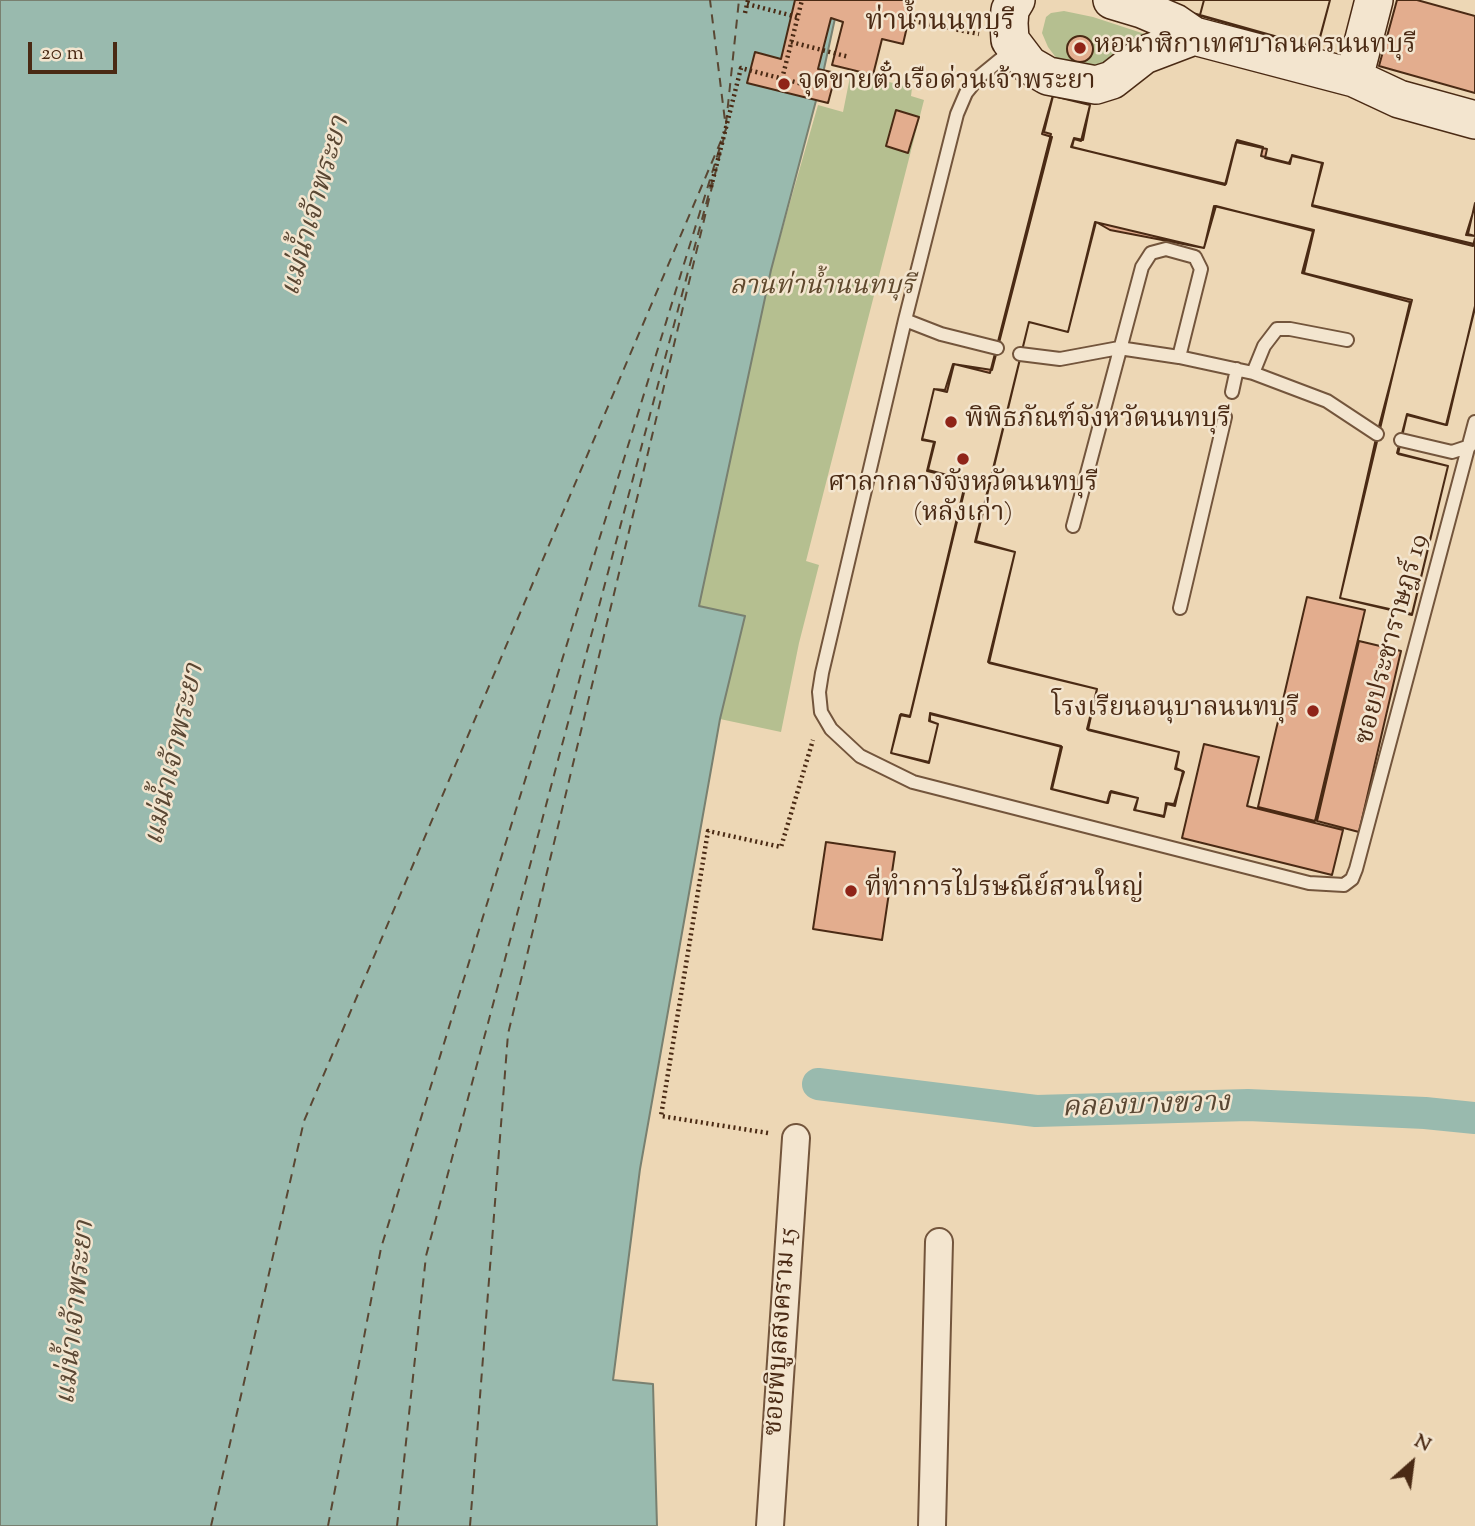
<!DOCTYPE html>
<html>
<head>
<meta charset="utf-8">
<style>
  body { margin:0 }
  #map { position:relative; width:1475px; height:1526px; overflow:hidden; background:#edd7b5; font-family:"Sorts Mill Goudy",serif }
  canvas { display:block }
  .north { position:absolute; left:1377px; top:1428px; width:70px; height:70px; -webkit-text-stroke:5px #f3e5cf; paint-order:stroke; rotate:28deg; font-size:19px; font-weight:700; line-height:28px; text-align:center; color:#4a2a14 }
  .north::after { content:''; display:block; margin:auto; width:24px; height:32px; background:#4a2a14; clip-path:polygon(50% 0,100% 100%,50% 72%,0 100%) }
  .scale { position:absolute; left:28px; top:42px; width:89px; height:32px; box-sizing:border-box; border:4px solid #4a2a14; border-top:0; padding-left:9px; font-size:21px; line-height:24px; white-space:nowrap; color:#4a2a14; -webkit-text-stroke:5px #f3e5cf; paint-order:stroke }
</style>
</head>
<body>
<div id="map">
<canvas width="1475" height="1526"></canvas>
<div class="north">N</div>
<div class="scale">20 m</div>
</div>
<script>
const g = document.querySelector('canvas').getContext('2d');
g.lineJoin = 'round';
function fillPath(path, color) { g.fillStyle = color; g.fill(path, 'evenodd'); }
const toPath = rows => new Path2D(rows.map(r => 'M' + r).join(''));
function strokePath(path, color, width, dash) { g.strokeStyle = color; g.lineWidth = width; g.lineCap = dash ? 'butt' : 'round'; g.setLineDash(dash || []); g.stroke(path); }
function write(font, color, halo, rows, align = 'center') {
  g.font = font + ' "Sorts Mill Goudy","Noto Serif Thai",serif'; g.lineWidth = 5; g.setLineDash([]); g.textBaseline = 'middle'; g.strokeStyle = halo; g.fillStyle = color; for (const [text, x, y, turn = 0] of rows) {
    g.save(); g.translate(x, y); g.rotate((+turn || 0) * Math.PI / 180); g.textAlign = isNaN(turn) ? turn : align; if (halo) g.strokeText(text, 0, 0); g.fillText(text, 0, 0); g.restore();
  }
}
fillPath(toPath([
  [1064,11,1093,17,1151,36,1102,70,1060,63,1048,47,1042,33,1046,17,1051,13],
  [851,72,912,88,911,96,924,100,806,561,819,565,799,643,781,732,720,719,744,616,699,607,771,270,793,192,818,105,843,112]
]), '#b5bf90');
const water = toPath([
  [0,0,839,0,822,78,771,270,699,606,745,616,720,719,640,1169,613,1380,653,1384,657,1526,0,1526,0,0]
]);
fillPath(water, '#99baae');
strokePath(water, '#798070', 2);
strokePath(toPath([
  [818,1084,1036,1111,1248,1105,1425,1113,1475,1118]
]), '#99baae', 32);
strokePath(toPath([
  [726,124,739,0],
  [211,1526,304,1121,726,129,710,0],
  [328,1526,381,1248,720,147],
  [397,1526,426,1256,713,178],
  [470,1526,508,1034,724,137]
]), '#5a4733', 2, [9, 7]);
const building = toPath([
  [795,0,909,0,913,1,903,44,882,39,873,75,832,65,843,22,831,18,818,69,836,73,828,103,747,83,755,52,781,59,795,0],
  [1145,0,1204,0,1200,15,1145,0],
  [1145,0,1330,0,1317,49,1145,0],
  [1204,0,1330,0,1317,48,1200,15,1204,0],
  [1397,0,1417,0,1475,16,1475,93,1379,66,1397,0],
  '1067 49a13 13 0 1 1 26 0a13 13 0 1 1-26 0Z',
  [1053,95,1090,105,1083,140,1074,138,1071,147,1226,184,1237,140,1263,147,1261,156,1289,163,1292,156,1323,163,1312,205,1474,244,1475,238,1475,306,1447,425,1407,414,1397,453,1448,466,1412,615,1340,598,1410,302,1302,273,1313,231,1216,206,1204,248,1110,230,1096,222,1068,332,1029,322,976,541,1015,552,989,663,1097,689,1088,730,1179,752,1176,768,1184,772,1174,804,1166,803,1164,816,1134,810,1138,798,1111,791,1108,803,1052,789,1062,747,930,713,930,721,938,724,929,762,891,753,901,714,910,716,966,480,927,471,934,442,922,440,934,389,945,390,953,364,992,370,1052,137,1042,134,1053,95],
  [1053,96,1090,105,1081,141,1074,139,1072,147,1225,185,1236,142,1267,149,1265,158,1290,164,1292,155,1322,163,1312,206,1473,246,1475,238,1475,308,1446,425,1407,415,1398,454,1448,466,1412,614,1340,598,1377,434,1412,300,1304,273,1314,230,1214,206,1204,248,1095,222,1068,332,1029,322,975,542,1015,552,988,662,1097,689,1087,729,1179,752,1175,769,1183,771,1175,806,1167,804,1164,817,1135,810,1138,798,1110,792,1107,803,1051,789,1061,746,930,714,929,721,938,724,929,763,891,753,900,715,910,717,967,480,928,470,935,442,922,439,934,389,947,392,954,364,990,373,1051,134,1044,132,1053,96],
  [896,110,919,117,908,153,886,146,896,110],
  [1475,203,1475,236,1468,234,1475,203],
  [1475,206,1475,236,1466,235,1475,206],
  [1307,597,1365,610,1315,821,1258,807,1307,597],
  [1359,641,1401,651,1359,832,1317,821,1359,641],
  [1204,744,1259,757,1247,806,1343,830,1332,875,1182,838,1204,744],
  [826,842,895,852,882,940,813,929,826,842]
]);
fillPath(building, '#e3ad8e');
strokePath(building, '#4a2a14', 2);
const service = toPath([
  [1012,50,979,77,966,93,957,114,905,320,822,673,819,692,821,712,831,729,860,756,913,782,1309,883,1344,885,1352,879,1356,869,1475,422],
  [905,320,941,334,997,348],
  [1020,354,1060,359,1119,348,1179,357,1253,373,1327,401,1377,434],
  [1253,373,1264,346,1277,329,1290,329,1347,340],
  [1232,392,1237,369],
  [1401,440,1452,452,1470,446],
  [1073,526,1142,267,1151,253,1166,249,1195,257,1201,269,1179,357],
  [1180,608,1225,417]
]);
const minor = toPath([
  [770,1526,796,1138],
  [932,1526,939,1242]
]);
const secondary = toPath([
  [1016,0,1010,10,1009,23,1010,40,1029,65,1048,76,1096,85,1112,80,1144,55,1194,36],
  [1112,0,1142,9,1175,23,1194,36,1354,78,1399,99,1475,120],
  [1354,78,1374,0]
]);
strokePath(service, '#73553c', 16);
strokePath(minor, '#73553c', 30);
strokePath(secondary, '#4a2a14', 40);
strokePath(toPath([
  [747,4,797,17],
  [745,13,748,0],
  [908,20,979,34],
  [791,42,849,57],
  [782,79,802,0],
  [711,187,741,68,818,88],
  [768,1133,661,1116,708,831,781,847,813,740]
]), '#4a2a14', 4.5, [2, 3.5]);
strokePath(service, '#f3e5cf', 12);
strokePath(minor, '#f3e5cf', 26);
strokePath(secondary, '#f3e5cf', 37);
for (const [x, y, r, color] of [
  [1080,48,7,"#8f2418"],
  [784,84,7,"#8f2418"],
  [951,422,7,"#8f2418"],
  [963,459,7,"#8f2418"],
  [1313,711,7,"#8f2418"],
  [851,891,7,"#8f2418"]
]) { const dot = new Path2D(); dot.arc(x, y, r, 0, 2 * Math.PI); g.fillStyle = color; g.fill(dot); strokePath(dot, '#f3e5cf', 2.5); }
write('26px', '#4a2a14', '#f3e5cf', [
  ["หอนาฬิกาเทศบาลนครนนทบุรี",1094,48],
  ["จุดขายตั๋วเรือด่วนเจ้าพระยา",798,84],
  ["พิพิธภัณฑ์จังหวัดนนทบุรี",965,422],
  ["ศาลากลางจังหวัดนนทบุรี",963,486,"center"],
  ["(หลังเก่า)",963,516,"center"],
  ["โรงเรียนอนุบาลนนทบุรี",1299,711,"right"],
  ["ที่ทำการไปรษณีย์สวนใหญ่",865,891]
], 'left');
write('italic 26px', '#5f482d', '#f3e5cf', [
  ["ลานท่าน้ำนนทบุรี",822,289]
]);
write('26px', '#4a2a14', '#f3e5cf', [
  ["ซอยประชาราษฎร์ 19",1394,640,-75],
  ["ซอยพิบูลสงคราม 15",783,1332,-86]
]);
write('28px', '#4a2a14', '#f3e5cf', [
  ["ท่าน้ำนนทบุรี",940,24]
]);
write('italic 28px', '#5a4733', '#f3e5cf', [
  ["แม่น้ำเจ้าพระยา",318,207,-74],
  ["แม่น้ำเจ้าพระยา",177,755,-77],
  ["คลองบางขวาง",1146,1108,-2],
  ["แม่น้ำเจ้าพระยา",78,1313,-84]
]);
</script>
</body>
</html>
